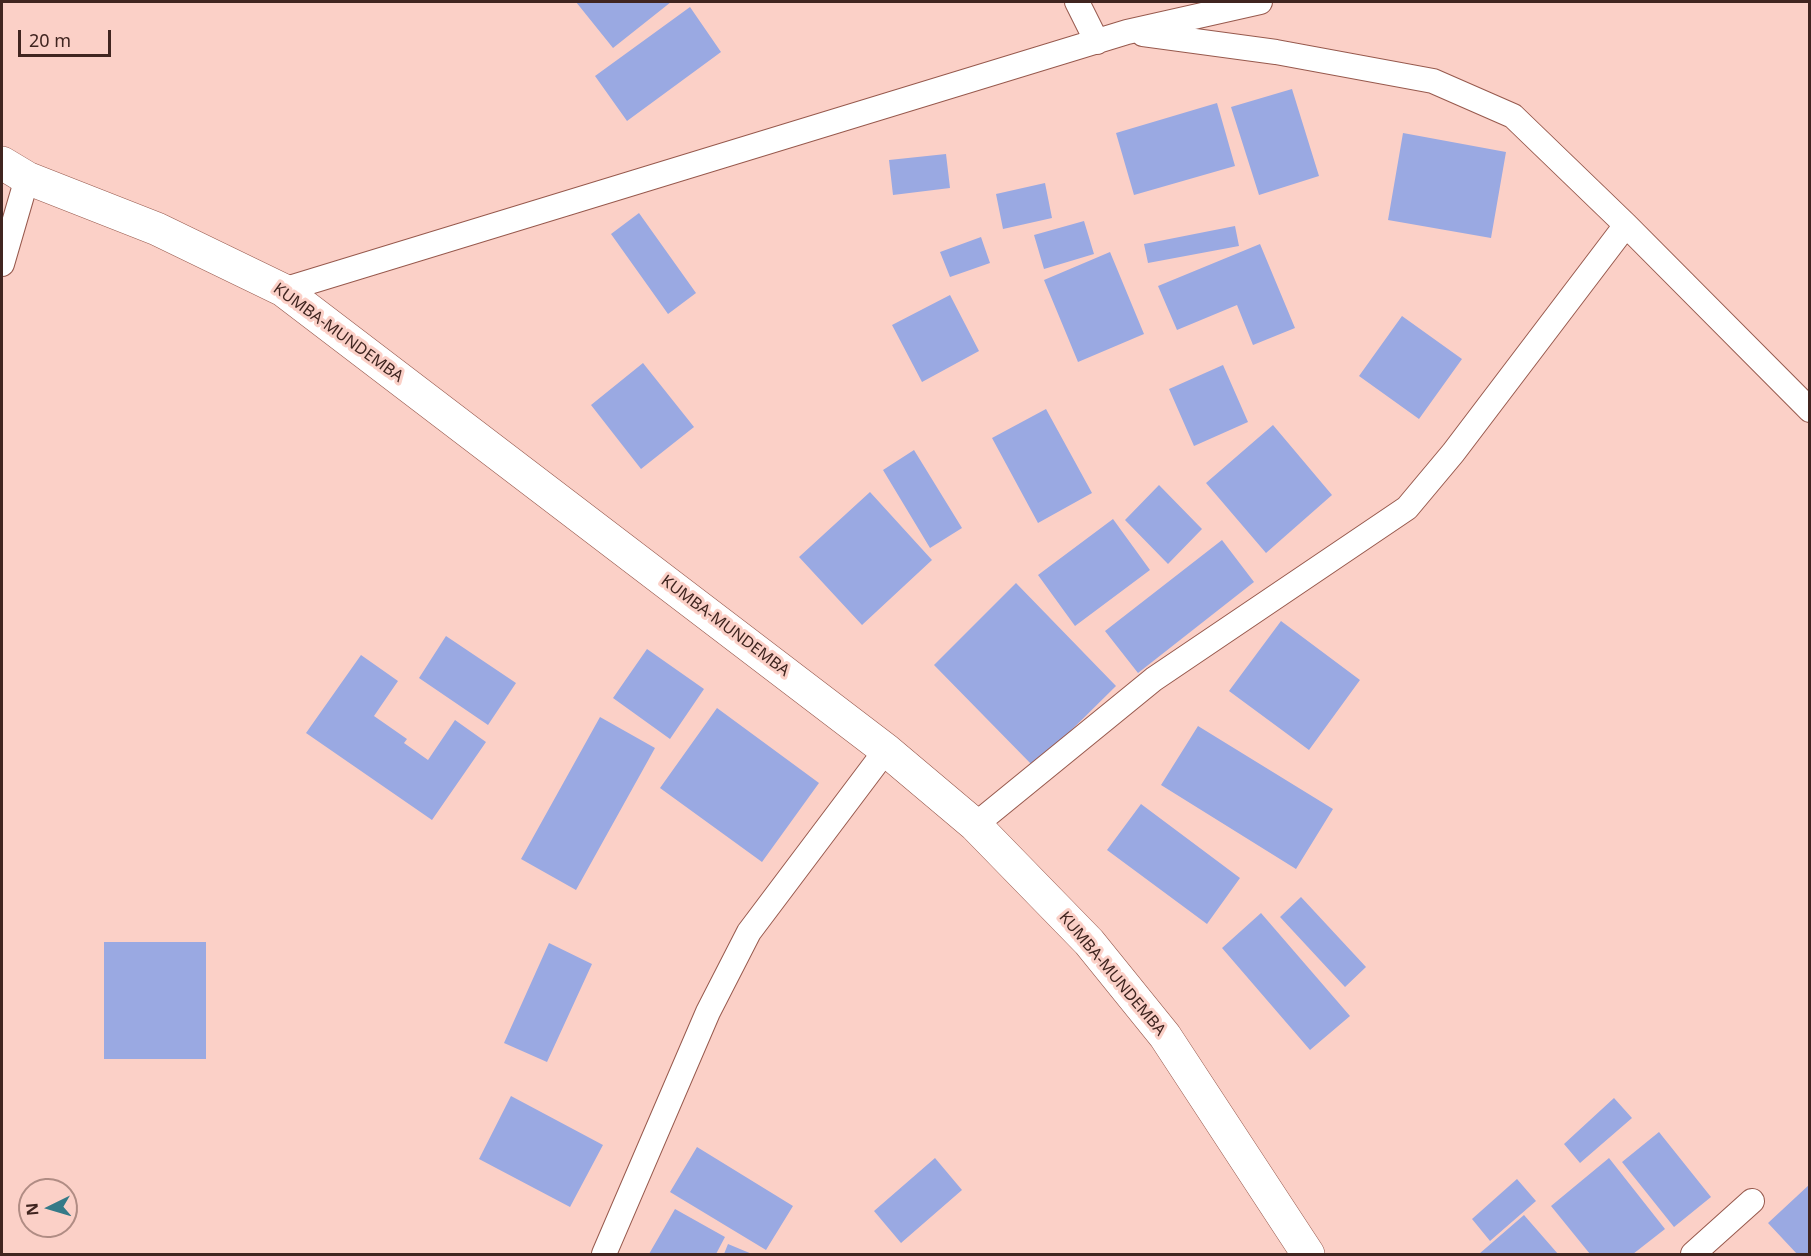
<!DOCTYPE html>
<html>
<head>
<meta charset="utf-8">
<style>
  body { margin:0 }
  #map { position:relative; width:1811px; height:1256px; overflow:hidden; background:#fbd0c7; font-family:"Noto Sans",sans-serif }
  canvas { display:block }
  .frame { position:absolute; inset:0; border:3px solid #402520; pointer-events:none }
  .north { position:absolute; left:18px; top:1178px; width:60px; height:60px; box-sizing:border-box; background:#fbd0c7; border:2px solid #b08c84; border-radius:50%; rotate:265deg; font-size:16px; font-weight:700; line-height:24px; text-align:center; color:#402520 }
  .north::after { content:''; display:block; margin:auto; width:21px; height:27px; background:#357a88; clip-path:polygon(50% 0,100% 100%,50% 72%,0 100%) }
  .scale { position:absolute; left:18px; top:30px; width:93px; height:27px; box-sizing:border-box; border:3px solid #402520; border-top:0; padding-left:8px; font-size:18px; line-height:21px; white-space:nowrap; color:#402520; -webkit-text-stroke:4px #fbd0c7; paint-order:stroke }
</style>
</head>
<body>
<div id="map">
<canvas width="1811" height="1256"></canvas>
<div class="frame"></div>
<div class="north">N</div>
<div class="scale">20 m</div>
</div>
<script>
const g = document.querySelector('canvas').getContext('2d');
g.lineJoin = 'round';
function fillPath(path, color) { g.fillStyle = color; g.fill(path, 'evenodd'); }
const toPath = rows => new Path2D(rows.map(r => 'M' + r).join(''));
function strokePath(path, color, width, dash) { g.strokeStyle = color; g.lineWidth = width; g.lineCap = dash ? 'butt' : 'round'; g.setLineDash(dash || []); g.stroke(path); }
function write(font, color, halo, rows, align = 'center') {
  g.font = font + ' "Noto Sans",sans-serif'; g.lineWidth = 6; g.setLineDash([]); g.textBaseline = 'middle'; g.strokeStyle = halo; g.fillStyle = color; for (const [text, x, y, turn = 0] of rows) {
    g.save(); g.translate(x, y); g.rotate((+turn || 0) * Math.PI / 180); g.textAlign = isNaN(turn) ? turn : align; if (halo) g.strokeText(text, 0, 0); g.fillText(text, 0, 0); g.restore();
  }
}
fillPath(toPath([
  [576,2,671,2,613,48],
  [690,7,721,52,627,121,595,76],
  [1292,89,1319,176,1259,195,1231,107],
  [1217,103,1235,166,1134,195,1116,133],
  [1403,133,1506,152,1491,238,1388,220],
  [946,154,950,188,893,195,889,160],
  [1045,183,1052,218,1003,229,996,194],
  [639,213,696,293,668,314,611,234],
  [1084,221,1094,254,1044,269,1034,235],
  [1235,226,1239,246,1148,263,1144,244],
  [981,237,990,263,950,277,940,252],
  [1260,244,1295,328,1253,345,1237,305,1177,330,1158,286],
  [1110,252,1144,334,1078,362,1044,280],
  [950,295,979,351,922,382,892,325],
  [1402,316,1462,359,1419,419,1359,376],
  [643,363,694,427,641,469,591,405],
  [1223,365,1248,422,1194,446,1169,389],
  [1046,409,1092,493,1038,523,992,438],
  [1273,425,1332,495,1266,553,1206,483],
  [914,450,962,528,930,548,883,470],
  [1159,485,1202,529,1168,564,1125,520],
  [870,492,932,560,862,625,799,557],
  [1113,519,1150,570,1075,626,1038,575],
  [1222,540,1254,582,1138,673,1105,631],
  [1016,583,1116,686,1034,767,934,665],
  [1281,621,1360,680,1309,750,1229,691],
  [446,636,516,683,488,725,419,678],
  [647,649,704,689,670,739,613,698],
  [361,655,398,681,374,716,407,739,404,743,428,760,455,720,486,742,432,820,306,733],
  [717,708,819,783,762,862,660,788],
  [600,717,655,748,576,890,521,859],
  [1198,726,1333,809,1296,869,1161,785],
  [1141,804,1240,878,1207,924,1107,850],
  [1301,897,1366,967,1345,987,1280,917],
  [1261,913,1350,1016,1310,1050,1222,948],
  [104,942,206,942,206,1059,104,1059],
  [549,943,592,964,547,1062,504,1043],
  [511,1096,603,1145,570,1207,479,1159],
  [1614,1098,1632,1118,1580,1163,1564,1144],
  [1659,1132,1711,1197,1674,1227,1622,1162],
  [697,1147,793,1206,766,1250,670,1192],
  [935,1158,962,1190,901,1243,874,1211],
  [1609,1158,1665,1229,1633,1254,1590,1254,1551,1206],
  [1517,1179,1536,1201,1490,1241,1472,1219],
  [1810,1184,1810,1254,1797,1254,1768,1223],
  [675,1209,725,1237,716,1254,649,1254],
  [1524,1215,1558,1254,1479,1254],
  [728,1244,752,1254,724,1254]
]), '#9aa9e2');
const street = toPath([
  [1077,2,1097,42],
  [1143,34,1276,52,1433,81,1513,116,1626,225,1810,410],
  [2,264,27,178],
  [283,290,1127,32,1260,2],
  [975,825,1154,679,1407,508,1453,453,1626,225],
  [604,1254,708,1012,749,932,886,750],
  [1693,1254,1752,1201]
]);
const highway = toPath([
  [2,163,27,178,157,229,283,290,886,750,975,825,1089,942,1165,1036,1308,1254]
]);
strokePath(street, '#97594d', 26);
strokePath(highway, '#97594d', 34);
strokePath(street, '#fff', 24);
strokePath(highway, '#fff', 33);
write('16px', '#402520', '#fbd0c7', [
  ["KUMBA-MUNDEMBA",338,333,36],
  ["KUMBA-MUNDEMBA",725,626,37],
  ["KUMBA-MUNDEMBA",1112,974,50]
]);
</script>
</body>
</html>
